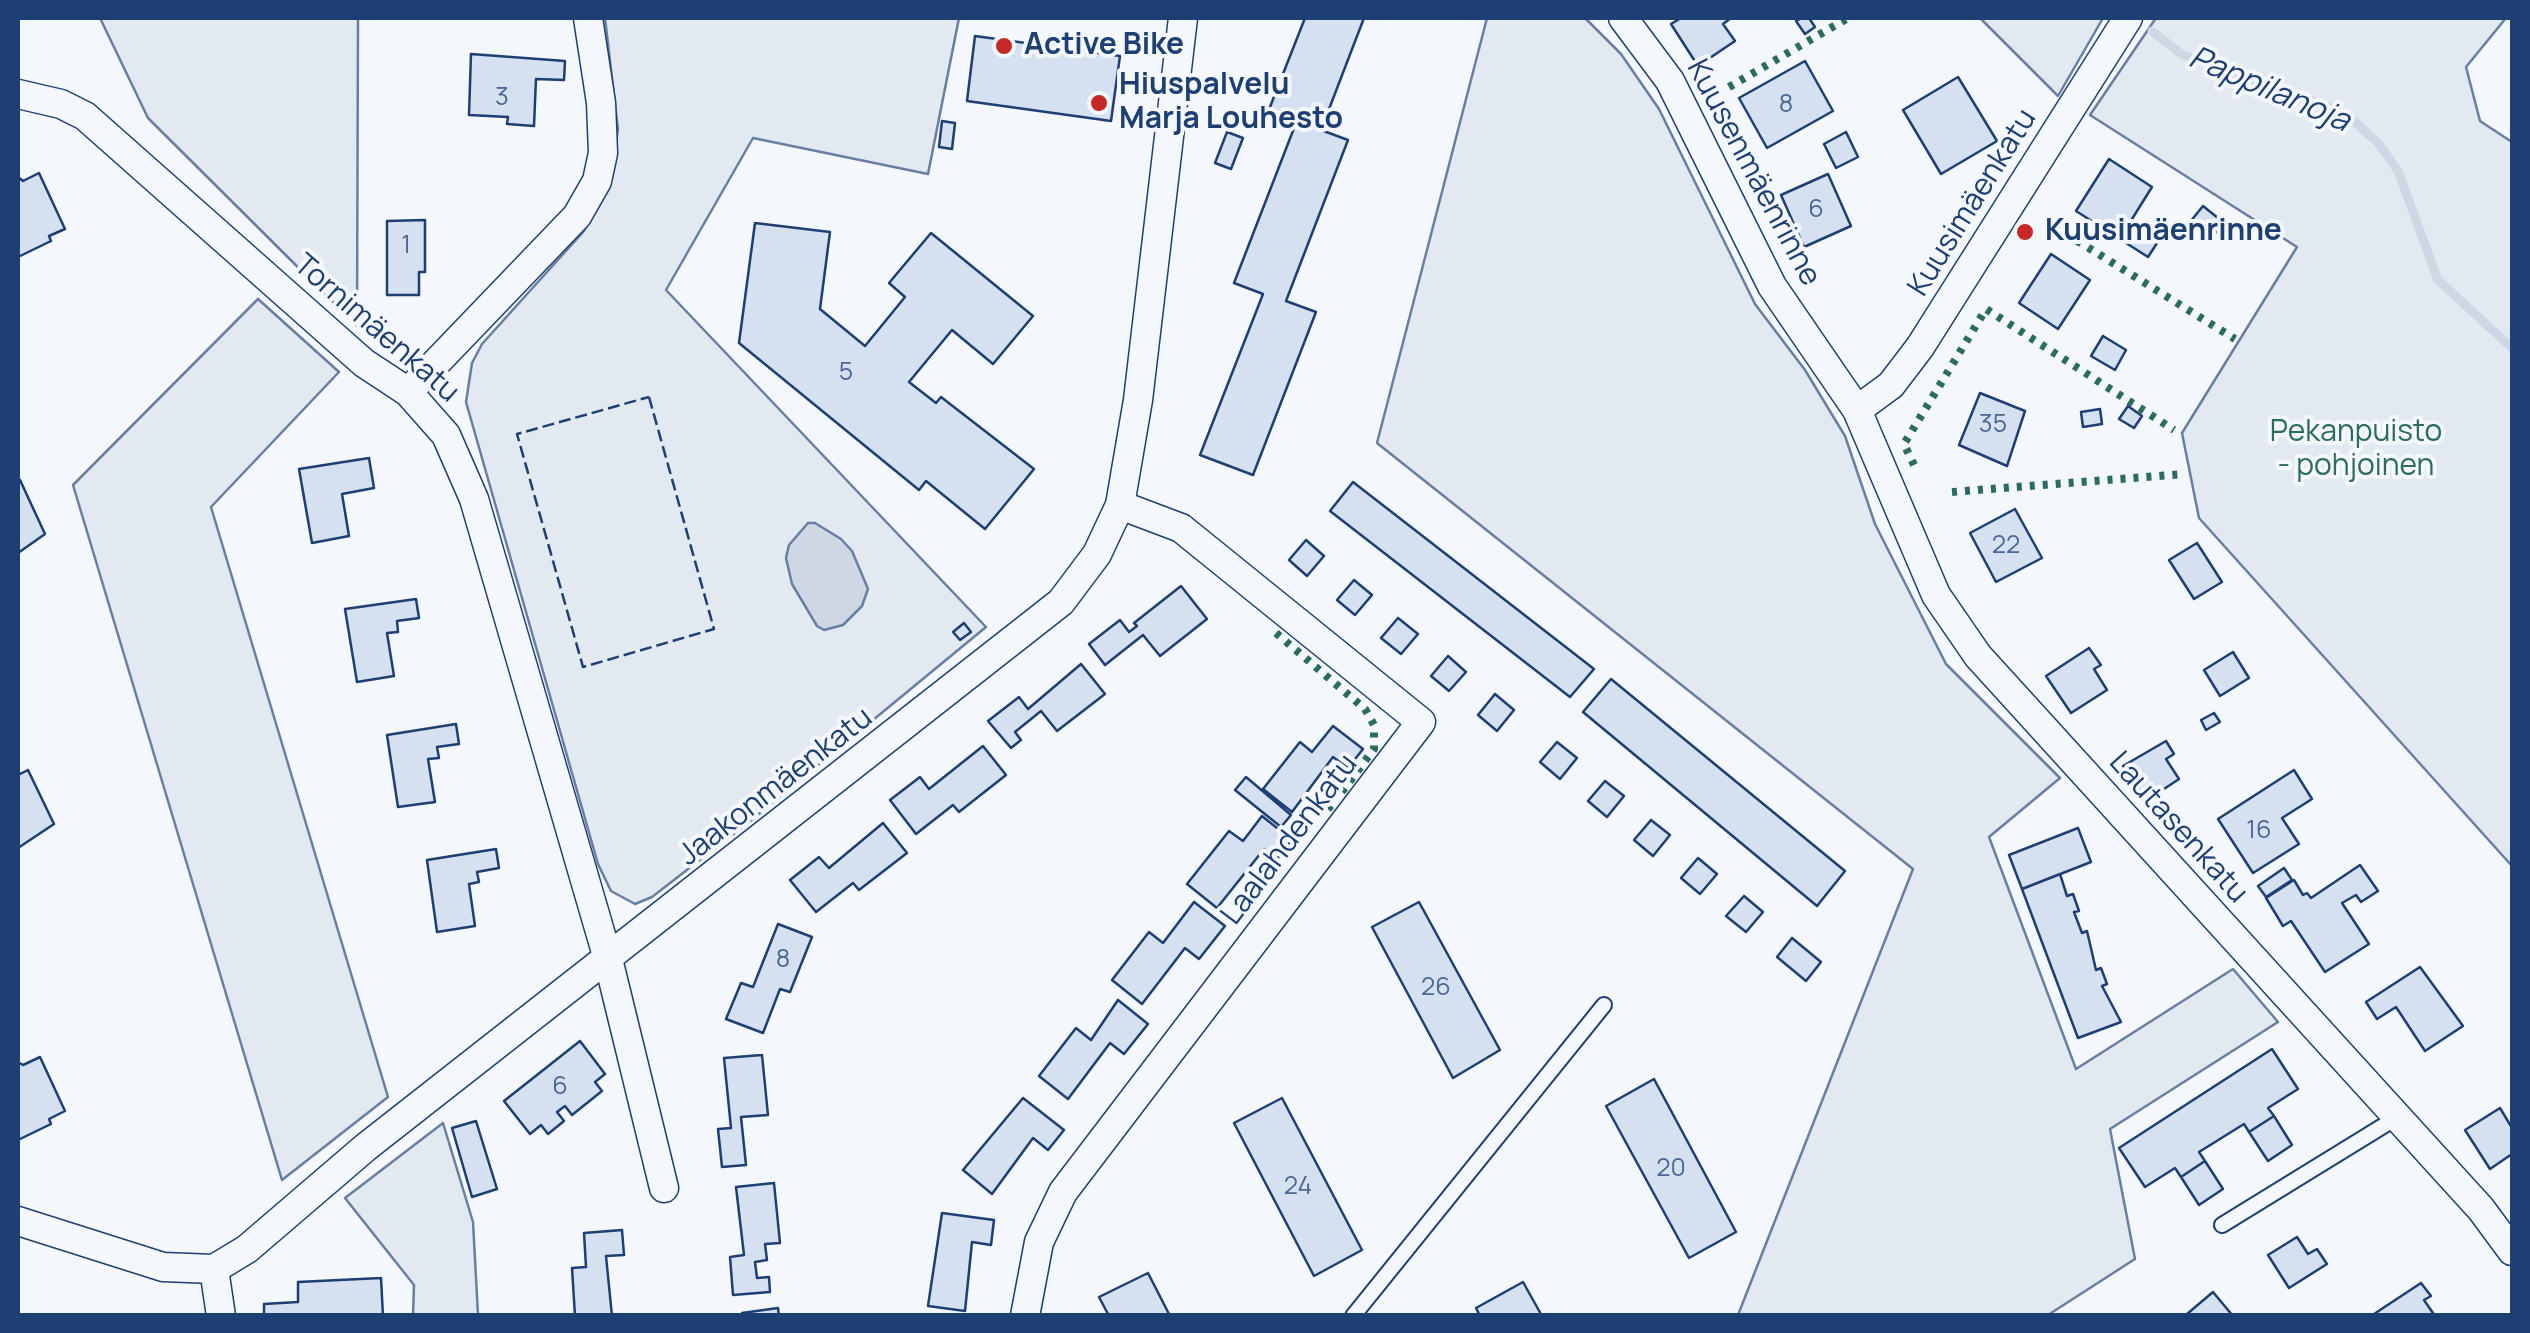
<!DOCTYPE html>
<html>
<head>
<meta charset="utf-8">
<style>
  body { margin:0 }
  #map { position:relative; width:2530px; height:1333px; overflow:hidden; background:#f4f7fb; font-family:Manrope,sans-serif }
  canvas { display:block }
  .frame { position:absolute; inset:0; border:20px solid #1d3f73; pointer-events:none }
</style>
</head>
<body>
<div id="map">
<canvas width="2530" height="1333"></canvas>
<div class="frame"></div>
</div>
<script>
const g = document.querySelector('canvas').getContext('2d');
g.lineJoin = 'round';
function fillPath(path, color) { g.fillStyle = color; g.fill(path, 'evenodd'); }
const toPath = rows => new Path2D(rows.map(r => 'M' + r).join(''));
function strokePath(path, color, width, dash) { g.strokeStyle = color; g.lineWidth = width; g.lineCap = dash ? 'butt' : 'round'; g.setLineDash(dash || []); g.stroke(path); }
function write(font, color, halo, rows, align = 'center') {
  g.font = font + ' Manrope,sans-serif'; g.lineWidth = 8; g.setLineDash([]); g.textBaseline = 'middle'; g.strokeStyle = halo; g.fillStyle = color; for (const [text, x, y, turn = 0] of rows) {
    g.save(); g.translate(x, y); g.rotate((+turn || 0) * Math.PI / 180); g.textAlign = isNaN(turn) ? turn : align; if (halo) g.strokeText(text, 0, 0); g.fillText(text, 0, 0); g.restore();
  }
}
const green = toPath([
  [100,18,358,18,357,326,148,118,100,18],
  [605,18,959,18,928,174,753,138,666,290,986,627,754,818,652,897,635,904,611,891,598,864,466,402,472,363,482,344,584,231,609,183,618,130,605,18],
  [1487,18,1585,18,1621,54,1659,109,1755,304,1805,370,1845,436,1875,524,1946,664,2060,778,1989,837,2076,1069,2233,969,2278,1022,2110,1129,2135,1259,2048,1315,1738,1315,1913,869,1377,443,1487,18],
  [1980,18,2103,18,2058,96,1980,18],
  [2156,18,2506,18,2466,67,2480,121,2512,142,2512,866,2199,518,2182,433,2297,247,2090,115,2156,18],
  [258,299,339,372,211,507,388,1097,282,1180,73,485,258,299],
  [443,1123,473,1222,478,1315,413,1315,414,1285,345,1198,443,1123]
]);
fillPath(green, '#e3e9f0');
strokePath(green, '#687fa3', 2.5);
const water = toPath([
  [808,523,815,523,841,539,852,551,868,589,862,606,843,625,824,630,817,626,792,584,786,558,789,545,808,523]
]);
fillPath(water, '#cfd7e4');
strokePath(water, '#687fa3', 2.5);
strokePath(toPath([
  [2152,31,2181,54,2337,110,2355,122,2378,143,2398,171,2438,280,2512,348]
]), '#cfd7e4', 9);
const building = toPath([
  [1305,18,1364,18,1321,130,1348,140,1286,301,1316,312,1253,475,1200,455,1263,294,1234,283,1296,123,1268,112,1305,18],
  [1681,18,1731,18,1723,24,1735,41,1698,66,1671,24,1681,18],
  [1802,18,1809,18,1815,27,1805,34,1796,21,1802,18],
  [975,36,1120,56,1111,121,967,101,975,36],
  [471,54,565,61,564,80,536,79,534,126,507,124,508,117,469,115,471,54],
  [1805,61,1833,111,1767,148,1739,98,1805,61],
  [1958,77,1997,141,1941,174,1903,110,1958,77],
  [942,121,955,123,952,149,939,147,942,121],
  [1227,132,1243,138,1231,169,1215,163,1227,132],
  [1846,132,1858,157,1836,168,1824,144,1846,132],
  [2109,159,2152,187,2132,219,2161,237,2148,257,2076,211,2109,159],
  [39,173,65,229,49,236,51,241,18,257,18,177,23,181,39,173],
  [1828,174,1851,226,1804,247,1781,195,1828,174],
  [2203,206,2223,222,2211,239,2190,222,2203,206],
  [425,220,425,272,419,272,419,295,387,295,387,221,425,220],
  [755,223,830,232,820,309,865,346,905,297,889,283,931,233,1033,316,993,364,952,330,909,382,936,403,941,397,1034,469,985,529,926,481,919,490,739,343,755,223],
  [2051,254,2090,280,2058,329,2019,303,2051,254],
  [2103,336,2126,350,2115,370,2091,356,2103,336],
  [1980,393,2025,411,2007,466,1959,445,1980,393],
  [2128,406,2142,416,2134,428,2119,419,2128,406],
  [2100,409,2102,424,2083,427,2081,412,2100,409],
  [369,458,374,488,342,494,349,536,312,543,299,469,369,458],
  [20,480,45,534,18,553,18,482,20,480],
  [1353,482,1594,669,1570,697,1330,511,1353,482],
  [2015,509,2042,558,1996,582,1970,533,2015,509],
  [1306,540,1324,556,1307,576,1289,560,1306,540],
  [2197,543,2222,582,2194,599,2169,560,2197,543],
  [1354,580,1372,595,1355,615,1337,600,1354,580],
  [1181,586,1207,619,1160,656,1143,635,1105,665,1089,644,1120,620,1129,632,1137,626,1134,623,1181,586],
  [416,599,419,618,397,621,398,632,387,633,394,676,357,682,345,609,416,599],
  [1398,618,1418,634,1401,654,1381,638,1398,618],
  [964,623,971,632,960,640,953,632,964,623],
  [2089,648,2101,665,2094,669,2107,690,2071,713,2046,676,2089,648],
  [2233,652,2249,678,2220,696,2204,670,2233,652],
  [1448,656,1466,672,1449,691,1431,676,1448,656],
  [1081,664,1105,694,1057,731,1041,711,1015,732,1021,740,1011,748,988,721,1019,697,1028,709,1081,664],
  [1611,679,1845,871,1817,906,1583,712,1611,679],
  [1495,694,1514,710,1497,731,1478,715,1495,694],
  [2214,713,2220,722,2206,730,2201,720,2214,713],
  [456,724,459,744,437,747,439,758,428,759,435,802,398,807,387,735,456,724],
  [1333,726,1363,749,1348,768,1333,757,1292,812,1263,789,1300,742,1312,752,1333,726],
  [2166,741,2174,754,2166,759,2179,779,2146,801,2123,766,2166,741],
  [1557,742,1577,758,1560,779,1540,762,1557,742],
  [983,746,1006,775,959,812,953,805,916,834,890,800,920,777,929,789,983,746],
  [28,770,54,824,18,848,18,775,28,770],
  [2294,770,2312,799,2282,818,2299,844,2253,873,2218,819,2294,770],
  [1246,777,1291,815,1281,827,1235,790,1246,777],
  [1605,781,1624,796,1607,817,1588,801,1605,781],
  [1262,816,1292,840,1277,859,1264,849,1217,908,1187,884,1229,831,1243,841,1262,816],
  [1651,820,1670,835,1653,856,1634,840,1651,820],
  [883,823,907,853,859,890,853,883,816,912,790,880,819,857,829,868,883,823],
  [2078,828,2091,862,2022,889,2009,855,2078,828],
  [496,849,499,868,477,872,479,882,469,884,475,926,437,932,427,860,496,849],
  [1698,858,1717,874,1700,894,1681,878,1698,858],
  [2360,865,2378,891,2361,902,2356,895,2342,903,2369,944,2325,972,2291,921,2283,926,2266,898,2294,880,2303,895,2307,893,2311,898,2360,865],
  [2284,868,2292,880,2266,897,2258,886,2284,868],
  [2060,874,2067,896,2073,894,2079,911,2074,912,2082,933,2087,931,2096,970,2101,968,2107,984,2102,986,2121,1022,2078,1038,2022,889,2060,874],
  [1744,896,1763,912,1746,932,1726,916,1744,896],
  [1194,902,1225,926,1199,959,1185,948,1142,1004,1112,980,1149,932,1163,943,1194,902],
  [1419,902,1500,1050,1453,1078,1372,927,1419,902],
  [778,924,812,937,790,992,780,989,763,1033,726,1019,741,983,753,987,778,924],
  [1792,938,1821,962,1806,981,1777,957,1792,938],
  [2420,967,2463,1026,2425,1051,2396,1007,2377,1019,2366,1002,2420,967],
  [1118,1000,1148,1024,1124,1054,1110,1043,1068,1099,1039,1076,1076,1028,1091,1040,1118,1000],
  [580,1041,605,1074,595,1082,602,1091,572,1115,565,1106,557,1112,564,1121,548,1134,541,1125,530,1134,504,1101,580,1041],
  [2272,1049,2298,1089,2268,1108,2274,1116,2249,1132,2244,1124,2199,1152,2205,1161,2181,1177,2175,1168,2145,1187,2119,1148,2272,1049],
  [762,1055,768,1115,741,1117,746,1165,722,1167,718,1129,731,1128,724,1058,762,1055],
  [40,1057,65,1111,49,1119,51,1124,18,1140,18,1062,23,1065,40,1057],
  [1654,1079,1736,1232,1689,1258,1606,1106,1654,1079],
  [1023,1098,1064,1130,1048,1150,1033,1138,992,1194,963,1170,1023,1098],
  [1282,1098,1362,1250,1314,1276,1234,1123,1282,1098],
  [2500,1108,2512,1128,2512,1154,2490,1169,2465,1130,2500,1108],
  [2274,1116,2292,1145,2268,1161,2249,1132,2274,1116],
  [476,1121,497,1189,472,1197,452,1128,476,1121],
  [2205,1161,2223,1189,2199,1205,2181,1177,2205,1161],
  [774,1183,780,1243,765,1244,767,1260,755,1262,757,1278,769,1277,770,1292,733,1295,730,1257,744,1255,736,1187,774,1183],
  [942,1213,994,1220,991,1245,972,1242,965,1311,928,1306,942,1213],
  [622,1230,624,1255,606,1256,612,1316,575,1316,572,1268,586,1267,584,1233,622,1230],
  [2297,1237,2308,1254,2317,1249,2327,1264,2289,1288,2268,1255,2297,1237],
  [1148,1273,1170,1316,1109,1316,1099,1297,1148,1273],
  [381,1278,383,1316,264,1316,264,1304,298,1302,298,1282,381,1278],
  [1523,1282,1542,1316,1480,1316,1476,1308,1523,1282],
  [2421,1283,2431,1296,2424,1300,2435,1316,2371,1316,2421,1283],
  [2213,1292,2233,1316,2188,1316,2187,1314,2213,1292],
  [778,1308,779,1316,742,1316,742,1313,778,1308]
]);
fillPath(building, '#d5e0f0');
strokePath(building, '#1d3f73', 2.5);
const service = toPath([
  [2222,1225,2396,1118],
  [1353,1316,1604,1005]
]);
const minor = toPath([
  [1623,18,1670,81,1772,286,1857,410,1936,595,1978,656,2481,1209,2512,1251],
  [18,94,61,104,85,116,364,363,408,392,446,435,474,499,608,959,664,1188],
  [408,392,577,216,597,181,603,153,601,103,588,18],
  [1857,410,1891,385,1920,347,2128,18],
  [18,1221,163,1267,214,1269,247,1249,366,1147,1061,602,1097,554,1120,505,1138,400,1183,18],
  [214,1269,221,1316],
  [1025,1316,1039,1242,1063,1192,1421,722,1181,528,1120,505]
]);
strokePath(service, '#1d3f73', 18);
strokePath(minor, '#1d3f73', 31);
strokePath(service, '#f4f7fb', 14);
strokePath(minor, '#f4f7fb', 28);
strokePath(toPath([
  [1729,87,1848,18],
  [2055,227,2235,339],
  [1914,465,1904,444,1986,309,2174,430],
  [1952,492,2184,474],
  [1276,633,1365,709,1374,725,1374,749,1341,793],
  [1308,802,1324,814,1332,804]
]), '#2c6c60', 8, [5, 8]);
strokePath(toPath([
  [649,397,714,629,583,667,517,434,649,397]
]), '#1d3f73', 2.5, [12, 5]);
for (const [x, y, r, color] of [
  [1004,46,10,"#c62828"],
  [1099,103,10,"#c62828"],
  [2025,232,10,"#c62828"]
]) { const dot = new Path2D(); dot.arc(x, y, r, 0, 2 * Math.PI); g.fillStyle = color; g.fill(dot); strokePath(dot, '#f4f7fb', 4); }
write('25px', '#4b6792', null, [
  ["3",502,98],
  ["8",1786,105],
  ["6",1816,210],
  ["1",406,246],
  ["5",846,373],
  ["35",1993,425],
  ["22",2006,546],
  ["16",2259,831],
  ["8",783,960],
  ["26",1436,988],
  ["6",560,1087],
  ["20",1671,1169],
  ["24",1298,1187]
]);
write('bold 30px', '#1d3f73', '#f4f7fb', [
  ["Active Bike",1024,46],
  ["Hiuspalvelu",1119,86],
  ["Marja Louhesto",1119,120],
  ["Kuusimäenrinne",2045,232]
], 'left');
write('30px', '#1d3f73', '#f4f7fb', [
  ["Kuusenmäenrinne",1753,173,62],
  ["Kuusimäenkatu",1973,203,-58],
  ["Tornimäenkatu",376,329,41],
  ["Jaakonmäenkatu",776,787,-38],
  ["Lautasenkatu",2178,828,48],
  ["Laalahdenkatu",1290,840,-53]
]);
write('30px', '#2c6c60', '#f4f7fb', [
  ["Pekanpuisto",2356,433],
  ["- pohjoinen",2356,467]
]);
write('italic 32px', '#1d3f73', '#f4f7fb', [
  ["Pappilanoja",2269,90,23]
]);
</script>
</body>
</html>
